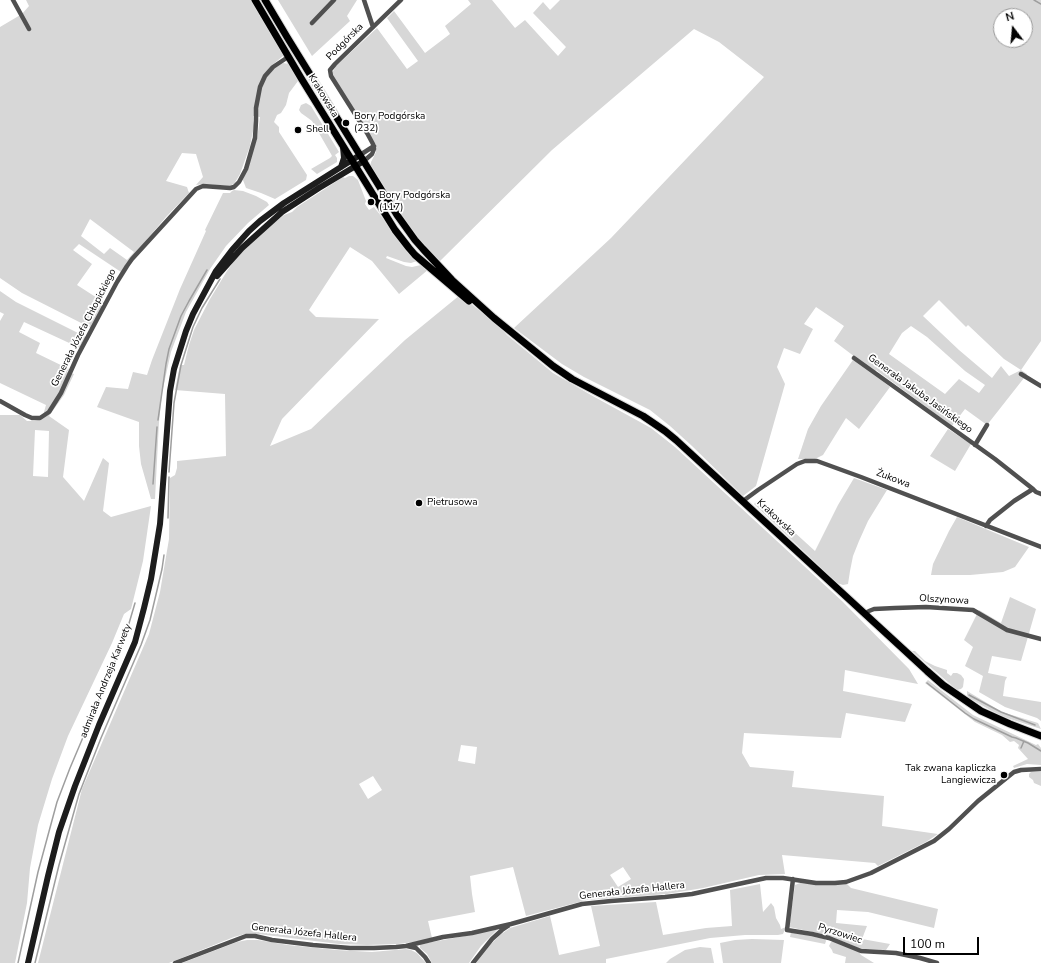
<!DOCTYPE html>
<html>
<head>
<meta charset="utf-8">
<style>
  body { margin:0 }
  #map { position:relative; width:1041px; height:963px; overflow:hidden; background:#fff; font-family:"Nunito Sans",sans-serif }
  canvas { display:block }
  .north { position:absolute; left:993px; top:8px; width:40px; height:40px; box-sizing:border-box; background:#fff; border:1px solid #999; border-radius:50%; rotate:344deg; font-size:11px; font-weight:700; line-height:16px; text-align:center; color:#000 }
  .north::after { content:''; display:block; margin:auto; width:14px; height:18px; background:#000; clip-path:polygon(50% 0,100% 100%,50% 72%,0 100%) }
  .scale { position:absolute; left:903px; top:937px; width:76px; height:18px; box-sizing:border-box; border:2px solid #000; border-top:0; padding-left:5px; font-size:12px; line-height:14px; white-space:nowrap; color:#000; -webkit-text-stroke:3px #fff; paint-order:stroke }
</style>
</head>
<body>
<div id="map">
<canvas width="1041" height="963"></canvas>
<div class="north">N</div>
<div class="scale">100 m</div>
</div>
<script>
const g = document.querySelector('canvas').getContext('2d');
g.lineJoin = 'round';
function fillPath(path, color) { g.fillStyle = color; g.fill(path, 'evenodd'); }
const toPath = rows => new Path2D(rows.map(r => 'M' + r).join(''));
function strokePath(path, color, width, dash) { g.strokeStyle = color; g.lineWidth = width; g.lineCap = dash ? 'butt' : 'round'; g.setLineDash(dash || []); g.stroke(path); }
function write(font, color, halo, rows, align = 'center') {
  g.font = font + ' "Nunito Sans",sans-serif'; g.lineWidth = 3.5; g.setLineDash([]); g.textBaseline = 'middle'; g.strokeStyle = halo; g.fillStyle = color; for (const [text, x, y, turn = 0] of rows) {
    g.save(); g.translate(x, y); g.rotate((+turn || 0) * Math.PI / 180); g.textAlign = isNaN(turn) ? turn : align; if (halo) g.strokeText(text, 0, 0); g.fillText(text, 0, 0); g.restore();
  }
}
fillPath(toPath([
  [26,0,251,0,284,54,283,56,271,66,273,69,283,63,289,64,298,81,289,93,286,105,281,113,277,115,274,122,279,127,279,132,281,135,307,175,306,180,275,199,261,193,246,188,243,180,244,174,257,139,260,117,253,116,254,126,250,146,240,174,234,184,229,186,203,184,196,185,203,177,196,154,182,153,166,181,187,187,189,193,166,217,126,264,121,272,79,244,73,250,92,264,77,285,105,303,91,328,22,293,0,278,0,27,22,14,29,6],
  [90,219,134,252,127,260,110,248,104,254,81,236],
  [278,0,357,0,347,16,350,21,312,56],
  [468,0,492,0,515,28,525,20,558,56,566,47,533,13,543,2,550,10,560,0,1041,0,1041,341,1021,370,1027,374,1024,378,987,425,965,409,952,426,876,370,874,374,890,387,859,429,846,418,823,455,815,459,798,459,808,429,821,406,855,357,834,341,844,326,816,307,804,324,813,329,800,354,784,348,777,367,785,384,756,486,743,496,692,446,670,426,650,410,584,377,562,364,514,328,611,238,764,77,719,42,694,29,552,150,438,263,426,250,401,214,371,166,371,162,376,152,376,146,375,143,333,77,332,73,336,66,377,28,407,69,418,61,387,18,394,11,425,53,450,34,445,26,471,4],
  [1001,16,1025,16,1025,40,1001,40],
  [939,300,966,327,968,325,1004,359,1021,370,1009,376,1001,366,992,378,959,350,923,316],
  [911,326,927,337,965,371,985,385,979,393,959,379,945,394,889,354,902,333],
  [306,103,311,106,339,152,335,155,337,158,337,162,317,174,311,169,330,158,332,156,331,154,312,121,308,118,301,113,299,110,301,105],
  [349,176,353,176,358,180,366,201,365,204,369,210,374,207,381,216,393,233,417,261,411,263,404,262,387,256,386,258,406,266,412,267,421,265,429,269,399,294,372,261,350,247,309,310,316,317,379,319,282,419,270,446,311,429,405,340,460,295,500,327,507,335,553,373,591,395,651,428,675,447,842,601,909,669,918,684,845,670,843,691,912,704,905,722,846,713,841,738,744,733,742,753,750,767,794,771,792,787,884,796,882,826,938,834,926,842,878,866,875,863,782,855,785,874,759,875,703,888,667,894,587,900,526,916,513,867,470,876,472,894,475,912,428,921,432,938,414,942,398,944,367,945,339,944,258,934,245,934,234,937,169,963,38,963,82,789,149,634,160,592,169,539,170,478,175,475,177,468,177,461,226,456,225,394,175,390,180,365,184,365,189,345,194,330,210,299,227,271,239,254,267,228,284,215,292,212,297,207,343,177,345,178],
  [461,745,477,747,475,764,458,761],
  [373,776,382,790,368,799,359,784],
  [623,867,631,879,618,887,610,875],
  [234,190,243,191,256,196,267,202,269,205,248,223,226,246,210,269,186,312,171,352,162,393,159,422,155,499,151,499,141,464,139,446,139,422,97,407,106,387,128,389,133,372,147,375,152,360,180,289,206,231,205,230,223,193,230,193,232,191],
  [0,291,16,302,86,337,80,348,24,322,19,332,40,343,36,353,69,369,67,372,74,374,64,395,49,416,69,430,63,477,84,501,103,458,109,463,103,511,111,517,151,506,143,561,131,609,124,614,112,643,68,736,52,779,38,825,30,868,27,903,15,963,0,963,0,415,20,415,27,421,34,421,42,419,46,405,0,383,0,321,4,314,0,312],
  [35,430,49,431,48,477,33,476],
  [948,429,971,444,955,471,930,456],
  [854,478,887,490,868,521,859,541,853,556,850,571,848,584,843,585,837,583,754,504,759,500,815,551,838,505],
  [957,517,1029,547,1015,567,1003,572,970,575,931,575,933,564,949,531],
  [1010,597,1036,609,1021,661,992,656,988,673,1007,677,1005,681,1003,696,1041,702,1041,721,1037,718,1005,707,979,692,983,676,965,666,973,647,964,640,979,610,1001,623],
  [912,651,915,651,925,661,935,666,947,670,947,673,951,676,953,673,957,673,961,675,964,679,963,687,961,689,957,690],
  [928,680,973,715,1036,745,1038,744,1041,748,1041,765,1027,764,1014,768,1013,766,1028,759,1018,748,1019,745,1014,741,1010,742,1002,735,975,722,925,683],
  [967,691,1002,712,1038,723,1041,729,1004,717,992,711,969,698,967,695],
  [1031,772,1041,772,1041,786,1034,783,1033,780,1029,777,1029,774],
  [800,883,838,885,847,884,851,888,938,909,934,928,868,912,837,910,836,923,867,926,862,939,890,944,886,950,861,949,827,935,789,927,795,885],
  [760,884,763,912,771,903,774,907,776,918,780,925,781,929,786,927,783,934,778,935,745,935,710,938,606,959,606,963,476,963,491,944,500,935,510,928,550,916,559,955,600,946,591,906,656,902,663,935,706,928,732,926,730,890],
  [499,928,481,946,469,963,432,963,427,954,420,948,420,945,421,944,465,936],
  [791,932,825,939,826,941,825,944,790,937],
  [752,939,784,940,781,963,723,963,720,943,735,940],
  [247,940,258,940,288,945,337,950,372,952,406,949,411,950,417,953,426,963,182,963,237,942],
  [834,941,859,952,861,955,874,963,845,963,846,957,833,953,832,950,829,946,831,942],
  [700,947,711,948,714,963,666,963,670,959,685,950]
]), '#d7d7d7');
strokePath(toPath([
  [1034,0,1041,4],
  [158,420,166,364,169,349,181,316,189,301,207,270],
  [169,472,174,403,181,365,193,327,202,308,220,279],
  [153,484,157,427],
  [168,518,169,477],
  [927,683,965,713,974,719,1012,737,1016,738,1028,743,1041,751],
  [969,695,1001,712,1035,725],
  [1021,748,1024,741],
  [18,963,38,872,57,802,70,768,112,669,125,637,135,603],
  [35,963,59,865,79,794,101,738,141,645,150,620,162,569,164,555]
]), '#9e9e9e', 1.5);
const primary = toPath([
  [255,0,301,78,395,230,409,248,415,255,469,301],
  [265,0,287,37,316,84,397,215,415,240,423,249,452,280,494,318,553,366,572,379,643,416,665,431,676,440,927,671,943,685,981,711,1010,724,1041,736]
]);
strokePath(primary, '#dbdbdb', 9);
strokePath(toPath([
  [13,0,29,29],
  [364,0,373,27],
  [312,23,334,0],
  [360,155,374,146],
  [364,161,372,154,374,149,373,144,367,133,331,76,330,70,335,64,401,0],
  [854,358,995,459,1033,489],
  [1021,374,1041,386],
  [0,401,25,415,32,418,40,418,49,412,61,393,78,355,117,282,127,266,132,259,196,189,203,186,230,188,234,187,239,182,246,169,255,138,256,121,256,108,260,87,265,76,273,67,288,57],
  [975,445,987,425],
  [743,501,758,490,797,464,805,461,817,461,861,477,1041,547],
  [986,526,990,520,1014,501,1033,489,1036,492,1041,494],
  [865,614,869,611,874,609,895,608,926,607,973,610,1007,630,1041,639],
  [793,879,787,930,812,934,829,938,861,951,896,953,920,958,937,963],
  [407,946,416,948,425,957,429,963],
  [175,963,246,936,255,936,272,940,313,945,350,948,374,948,396,947,406,946,443,937,472,933,511,924,582,904,611,901,665,897,692,894,766,878,783,878,816,883,835,883,846,882,871,873,934,841,949,829,978,801,1009,776,1014,772,1021,770,1041,769],
  [473,963,492,939,502,930,508,926]
]), '#505050', 4.5);
strokePath(toPath([
  [341,167,344,158,343,147],
  [217,276,242,248,282,212,319,188,364,161],
  [28,963,48,876,59,832,75,786,99,725,135,642,144,608,151,579,160,524,170,391,174,369,186,331,193,314,216,271,232,250,249,231,260,221,284,203,360,155]
]), '#1d1d1d', 6);
strokePath(primary, '#000', 7);
for (const [x, y, r, color] of [
  [346,123,4,"#000"],
  [298,130,4,"#000"],
  [371,202,4,"#000"],
  [419,503,4,"#000"],
  [1004,775,4,"#000"]
]) { const dot = new Path2D(); dot.arc(x, y, r, 0, 2 * Math.PI); g.fillStyle = color; g.fill(dot); strokePath(dot, '#fff', 1.5); }
write('10px', '#000', '#fff', [
  ["Podgórska",345,42,-45],
  ["Krakowska",323,96,59],
  ["Generała Józefa Chłopickiego",84,328,-63],
  ["Generała Jakuba Jasińskiego",920,394,36],
  ["Żukowa",893,479,21],
  ["Krakowska",776,518,43],
  ["Olszynowa",944,600,3],
  ["admirała Andrzeja Karwety",106,681,-68],
  ["Generała Józefa Hallera",632,891,-6],
  ["Generała Józefa Hallera",304,933,6],
  ["Pyrzowiec",840,934,18]
]);
write('10px', '#000', '#fff', [
  ["Bory Podgórska",354,117],
  ["(232)",354,129],
  ["Shell",306,130],
  ["Bory Podgórska",379,196],
  ["(117)",379,208],
  ["Pietrusowa",427,503],
  ["Tak zwana kapliczka",996,769,"right"],
  ["Langiewicza",996,781,"right"]
], 'left');
</script>
</body>
</html>
